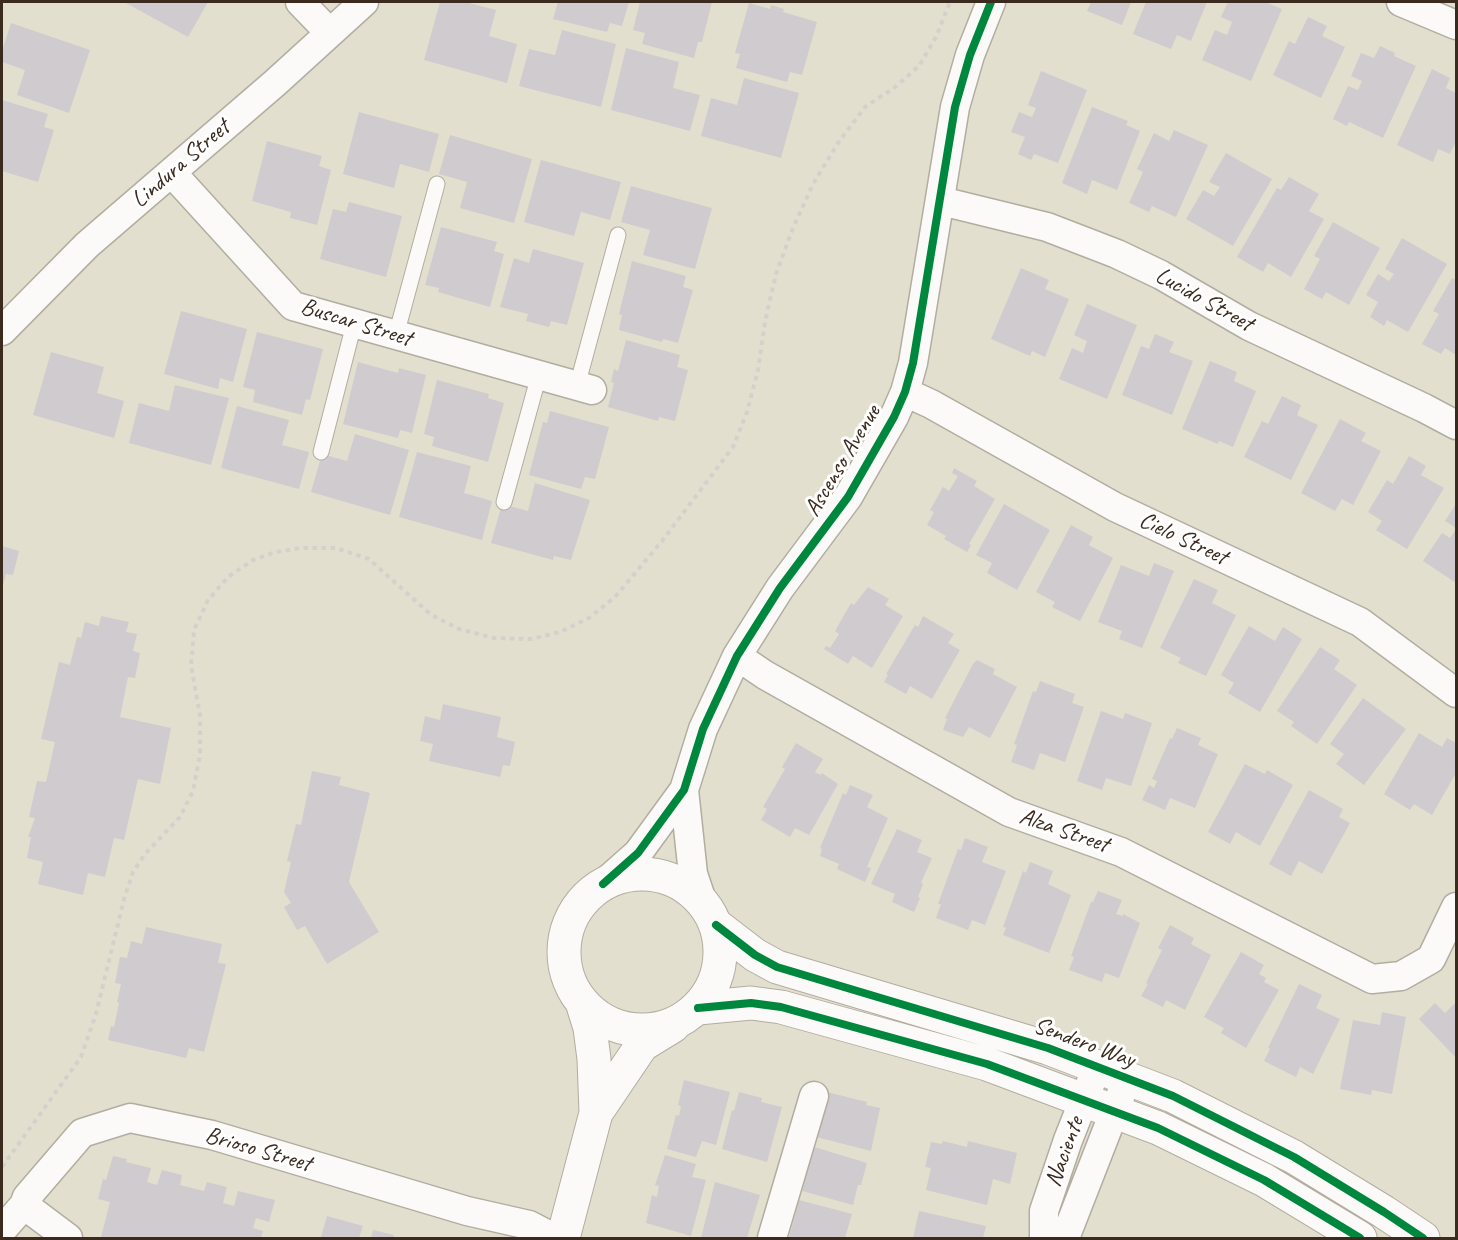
<!DOCTYPE html>
<html>
<head>
<meta charset="utf-8">
<style>
  body { margin:0 }
  #map { position:relative; width:1458px; height:1240px; overflow:hidden; background:#e3dfce; font-family:Caveat,sans-serif }
  canvas { display:block }
  .frame { position:absolute; inset:0; border:3px solid #3b2a1e; pointer-events:none }
</style>
</head>
<body>
<div id="map">
<canvas width="1458" height="1240"></canvas>
<div class="frame"></div>
</div>
<script>
const g = document.querySelector('canvas').getContext('2d');
g.lineJoin = 'round';
function fillPath(path, color) { g.fillStyle = color; g.fill(path, 'evenodd'); }
const toPath = rows => new Path2D(rows.map(r => 'M' + r).join(''));
function strokePath(path, color, width, dash) { g.strokeStyle = color; g.lineWidth = width; g.lineCap = dash ? 'butt' : 'round'; g.setLineDash(dash || []); g.stroke(path); }
function write(font, color, halo, rows, align = 'center') {
  g.font = font + ' Caveat,sans-serif'; g.lineWidth = 6; g.setLineDash([]); g.textBaseline = 'middle'; g.strokeStyle = halo; g.fillStyle = color; for (const [text, x, y, turn = 0] of rows) {
    g.save(); g.translate(x, y); g.rotate((+turn || 0) * Math.PI / 180); g.textAlign = isNaN(turn) ? turn : align; if (halo) g.strokeText(text, 0, 0); g.fillText(text, 0, 0); g.restore();
  }
}
fillPath(toPath([
  [124,2,208,2,188,37],
  [440,2,465,2,496,10,489,36,517,44,507,83,424,60],
  [558,2,629,2,622,26,610,23,607,32,553,19],
  [640,2,712,2,702,42,698,42,694,58,642,44,645,33,633,30],
  [1091,2,1131,2,1122,25,1087,11],
  [1146,2,1207,2,1191,41,1177,35,1171,49,1133,34],
  [1228,2,1265,2,1282,9,1251,81,1202,60,1215,30,1227,35,1232,22,1221,17],
  [749,3,770,9,771,5,784,9,783,12,817,22,802,75,790,72,787,82,736,68,740,54,735,53],
  [1308,17,1327,26,1322,36,1345,47,1321,98,1273,75,1289,41,1295,44],
  [11,23,90,50,69,113,17,95,25,70,2,62,2,51],
  [562,30,616,44,601,107,519,86,529,49,555,55],
  [1380,46,1395,53,1394,56,1416,66,1383,138,1349,122,1347,126,1333,119,1348,86,1358,90,1362,81,1351,76,1361,53,1374,58],
  [626,48,679,62,673,88,700,95,690,131,611,110],
  [1432,69,1450,78,1446,88,1456,93,1456,141,1450,154,1438,149,1433,162,1397,145],
  [1041,71,1087,90,1058,163,1034,154,1031,160,1018,154,1025,137,1011,132,1019,112,1032,117,1036,108,1028,105],
  [744,78,799,93,781,158,701,136,711,98,737,105],
  [2,100,48,114,44,127,54,130,38,182,2,171],
  [1092,107,1128,121,1126,125,1140,131,1117,190,1092,180,1087,194,1062,183],
  [359,112,439,134,429,172,400,164,394,188,343,174],
  [1174,130,1208,145,1176,217,1152,206,1149,212,1129,203,1143,172,1137,169,1154,133,1169,141],
  [450,135,532,159,514,223,460,208,467,182,439,174],
  [267,141,322,156,319,166,331,170,317,225,290,218,291,212,252,201],
  [1226,153,1272,179,1233,246,1186,219,1203,190,1214,196,1220,187,1209,182],
  [541,160,621,182,610,220,581,212,574,236,524,222],
  [1289,177,1319,194,1309,211,1324,219,1291,277,1268,263,1263,272,1237,257,1277,188,1281,190],
  [631,186,712,208,695,269,643,255,650,230,621,222],
  [349,202,402,216,386,277,320,259,333,209,346,212],
  [1333,222,1380,248,1349,305,1326,292,1322,299,1304,289,1320,259,1314,256],
  [441,227,497,242,494,251,504,254,490,307,438,292,439,288,425,285],
  [1402,238,1447,264,1408,332,1387,320,1384,326,1370,317,1378,302,1366,295,1378,274,1389,281,1394,274,1385,269],
  [533,249,584,263,567,325,551,321,549,327,526,321,528,314,500,307,514,258,529,263],
  [632,261,686,276,683,287,693,290,678,343,663,339,662,342,619,330,622,315,619,314],
  [1021,268,1049,280,1045,289,1069,299,1045,357,1032,351,1030,356,991,339],
  [1452,278,1456,280,1456,355,1445,348,1441,354,1422,344,1439,314,1433,311],
  [1087,304,1137,325,1107,399,1059,379,1072,348,1083,353,1087,341,1074,335],
  [181,311,247,329,233,382,220,378,218,389,164,374],
  [257,332,323,349,310,400,306,399,302,415,253,402,255,390,243,387],
  [1155,334,1174,342,1169,352,1193,361,1172,415,1122,395,1141,346,1149,349],
  [626,340,680,355,677,367,688,370,675,421,659,417,658,421,608,407,614,383,611,382,614,369,618,371],
  [51,352,104,367,97,393,124,401,114,438,33,415],
  [1210,361,1237,372,1234,381,1256,391,1233,447,1219,441,1218,444,1182,429],
  [358,362,398,373,399,368,426,375,412,433,400,430,398,438,343,424],
  [437,380,489,394,488,398,504,403,488,462,432,446,434,437,424,434],
  [175,385,229,398,211,465,129,443,139,403,169,411],
  [1282,396,1301,405,1297,415,1318,425,1291,480,1244,457,1262,421,1268,424],
  [237,406,289,420,282,445,309,452,299,489,221,468],
  [550,411,609,427,595,479,585,477,581,489,529,475,543,422,547,423],
  [1340,419,1366,433,1361,441,1381,451,1353,505,1342,499,1335,511,1301,493],
  [355,434,409,450,390,515,311,492,322,454,347,461],
  [417,452,471,466,464,493,492,501,482,540,399,517],
  [1409,456,1426,466,1421,475,1444,488,1407,549,1376,530,1382,521,1368,512,1387,480,1393,484],
  [954,468,977,481,974,486,995,499,969,544,971,545,967,552,944,539,946,536,927,525,934,512,930,510,943,487,949,491,958,476,952,473],
  [535,483,590,500,571,560,554,556,553,560,491,543,502,504,528,511],
  [1004,504,1050,530,1017,590,987,573,992,563,976,555],
  [1456,504,1456,528,1445,521],
  [1071,525,1093,537,1089,545,1113,558,1080,621,1052,607,1055,602,1036,592],
  [1456,529,1456,583,1423,561,1442,533,1450,538],
  [2,546,19,551,13,575,6,574,2,589],
  [1154,563,1174,571,1142,648,1119,639,1122,631,1098,622,1121,565,1149,576],
  [1194,579,1218,590,1212,603,1236,615,1206,676,1178,663,1181,658,1160,648],
  [868,587,889,599,885,605,903,616,872,668,853,656,848,664,824,649,826,646,830,648,839,634,835,631,851,603,854,605],
  [101,616,129,622,126,632,137,634,133,651,140,653,135,678,128,677,120,717,171,728,160,784,138,779,124,840,114,838,105,877,88,873,83,895,38,884,43,862,27,858,31,837,28,837,35,818,29,817,37,781,46,782,55,742,41,739,59,662,70,665,77,637,81,638,85,622,99,626],
  [923,616,954,634,948,643,960,650,932,699,910,686,906,694,884,682,888,675,886,674,915,625,918,627],
  [1249,626,1275,641,1283,627,1302,639,1260,712,1228,693,1234,683,1221,675],
  [1320,647,1340,660,1334,669,1357,685,1317,744,1291,726,1294,722,1277,711],
  [977,660,995,669,993,674,1017,687,990,738,969,727,963,737,943,730,947,719,945,718,973,664],
  [1040,681,1075,694,1072,703,1084,707,1065,762,1040,753,1034,770,1011,762,1017,745,1014,744,1033,691,1036,692],
  [1363,698,1406,729,1364,785,1336,764,1344,754,1330,744],
  [443,704,501,717,497,737,515,742,510,766,503,765,500,777,429,761,433,744,420,741,425,716,440,720],
  [1101,711,1123,719,1125,713,1152,723,1131,786,1106,778,1102,790,1077,781],
  [1177,728,1201,738,1198,745,1218,754,1195,808,1170,798,1165,810,1142,800,1149,785,1154,788,1157,781,1152,779,1170,738,1172,739],
  [1419,733,1442,747,1447,738,1456,743,1456,773,1432,815,1414,804,1410,810,1384,794],
  [796,743,823,759,815,772,821,775,822,773,838,784,809,835,795,828,790,837,761,820,767,809,763,807,785,769,782,767],
  [1245,764,1265,774,1267,770,1293,785,1260,846,1236,832,1230,844,1208,832],
  [312,771,341,777,339,785,370,793,349,882,379,932,327,964,305,926,297,930,284,907,291,903,284,892,291,862,287,861,296,824,301,825],
  [850,785,873,795,867,807,888,818,867,867,871,868,865,882,837,869,839,864,820,856,822,849,820,848,843,793,846,795],
  [1309,790,1343,809,1339,817,1350,823,1322,874,1299,861,1291,876,1269,864],
  [897,829,922,840,917,852,932,858,921,883,923,884,918,897,920,898,914,912,892,902,895,894,871,884],
  [965,838,988,847,982,862,1006,871,985,925,972,920,968,930,936,918,941,904,938,904,958,849,961,850],
  [1030,862,1053,871,1048,884,1071,895,1049,953,1003,935,1006,928,1003,927,1023,871,1026,873],
  [1098,891,1122,900,1116,914,1123,916,1123,914,1140,923,1119,978,1105,973,1102,982,1069,970,1074,957,1071,956,1091,902,1093,902],
  [1170,925,1194,938,1191,944,1211,955,1185,1010,1166,1000,1163,1007,1141,996,1148,984,1146,983,1162,950,1158,948],
  [146,927,222,944,218,963,226,964,204,1052,189,1048,186,1058,108,1040,111,1026,114,1027,119,1003,117,1002,121,984,115,983,120,957,127,958,131,941,142,944],
  [1241,952,1264,965,1259,974,1266,978,1264,982,1279,990,1246,1048,1221,1033,1224,1028,1204,1017],
  [1299,984,1322,995,1316,1008,1340,1019,1313,1074,1300,1067,1296,1077,1264,1061,1270,1049,1268,1048],
  [1456,1002,1456,1058,1419,1019,1435,1003,1445,1013],
  [1382,1012,1406,1017,1392,1094,1372,1090,1371,1095,1340,1089,1353,1020,1380,1025],
  [684,1080,730,1092,716,1145,702,1141,696,1157,667,1149,676,1115,679,1116,681,1106,678,1105],
  [739,1092,762,1098,761,1102,782,1107,767,1162,722,1149,732,1110,734,1111],
  [827,1092,867,1102,866,1105,880,1108,871,1151,816,1137],
  [943,1141,967,1147,968,1141,1017,1153,1010,1184,993,1179,987,1205,926,1190,931,1168,925,1167,931,1142,942,1144],
  [811,1146,867,1163,861,1185,858,1185,853,1205,802,1191,809,1165,806,1164],
  [665,1155,696,1164,692,1177,706,1180,691,1236,646,1223,652,1195,657,1197,659,1186,655,1185],
  [113,1156,127,1159,126,1162,151,1168,147,1182,157,1185,162,1170,182,1175,180,1185,204,1191,207,1182,227,1187,223,1203,234,1206,238,1191,275,1200,269,1222,256,1218,253,1228,263,1231,261,1238,108,1238,101,1237,110,1202,98,1199,103,1179,106,1180],
  [715,1182,760,1195,747,1238,701,1238],
  [799,1200,852,1214,845,1238,789,1238],
  [919,1211,986,1226,983,1238,913,1238],
  [327,1216,363,1226,359,1238,321,1237],
  [373,1230,394,1235,393,1238,371,1238]
]), '#d0cbce');
const lane = toPath([
  [396,335,437,184],
  [577,386,618,235],
  [321,452,354,324],
  [504,502,539,375]
]);
const street = toPath([
  [300,2,330,33],
  [1401,2,1456,25],
  [172,173,293,306,592,390],
  [941,201,1047,227,1117,254,1161,275,1249,326,1424,408,1456,425],
  [2,331,87,245,275,83,364,2],
  [905,392,931,404,1115,507,1360,622,1456,693],
  [737,656,765,675,1009,812,1121,852,1372,979,1401,976,1431,959,1456,907],
  [684,790,693,874,702,901],
  [603,884,638,853,684,790,703,729,737,656,780,588,848,497,894,417,905,392,913,363,955,107,970,55,991,2],
  [24,1205,68,1238],
  [2,1230,24,1205,27,1197,82,1133,130,1118,212,1135,467,1211,529,1225,554,1238],
  [772,1238,814,1096],
  [1044,1238,1044,1211,1068,1140,1097,1067],
  [1065,1238,1127,1079]
]);
const secondary = toPath([
  '564 952a78 78 0 1 1 156 0a78 78 0 1 1-156 0Z',
  [716,925,755,955,777,967,1048,1048,1173,1096,1294,1157,1384,1212,1423,1238],
  [698,1008,751,1003,781,1007,987,1064,1158,1128,1264,1180,1360,1238],
  [596,1113,642,1045,673,1026],
  [563,1238,596,1113,594,1059,590,1028,582,1002]
]);
strokePath(lane, '#b2ada1', 17);
strokePath(street, '#b2ada1', 31);
strokePath(secondary, '#b2ada1', 35);
strokePath(toPath([
  [2,1167,81,1057,96,1014,124,899,133,872,145,854,180,817,193,791,200,755,200,715,191,666,194,630,208,600,228,577,253,560,276,552,301,548,336,548,369,559,430,614,459,629,494,638,531,639,560,632,589,618,615,597,662,541,733,447,747,412,758,370,765,322,776,274,793,228,813,184,838,143,865,107,894,88,919,66,936,37,950,2]
]), '#d3d1cb', 4, [4.5, 4.5]);
strokePath(lane, '#fbfaf8', 15);
strokePath(street, '#fbfaf8', 28);
strokePath(secondary, '#fbfaf8', 33);
strokePath(toPath([
  [603,884,638,853,684,790,703,729,737,656,780,588,848,497,894,417,905,392,913,363,955,107,970,55,991,2],
  [716,925,755,955,777,967,1048,1048,1173,1096,1294,1157,1384,1212,1423,1238],
  [698,1008,751,1003,781,1007,987,1064,1158,1128,1264,1180,1360,1238]
]), '#00873e', 8);
write('24px', '#3b2a1e', '#fff', [
  ["Lindura Street",181,164,-41],
  ["Lucido Street",1204,300,29],
  ["Buscar Street",356,323,17],
  ["Ascenso Avenue",843,461,-59],
  ["Cielo Street",1183,539,25],
  ["Alza Street",1064,831,19],
  ["Sendero Way",1084,1043,20],
  ["Brioso Street",258,1150,16],
  ["Naciente",1065,1152,-70]
]);
</script>
</body>
</html>
